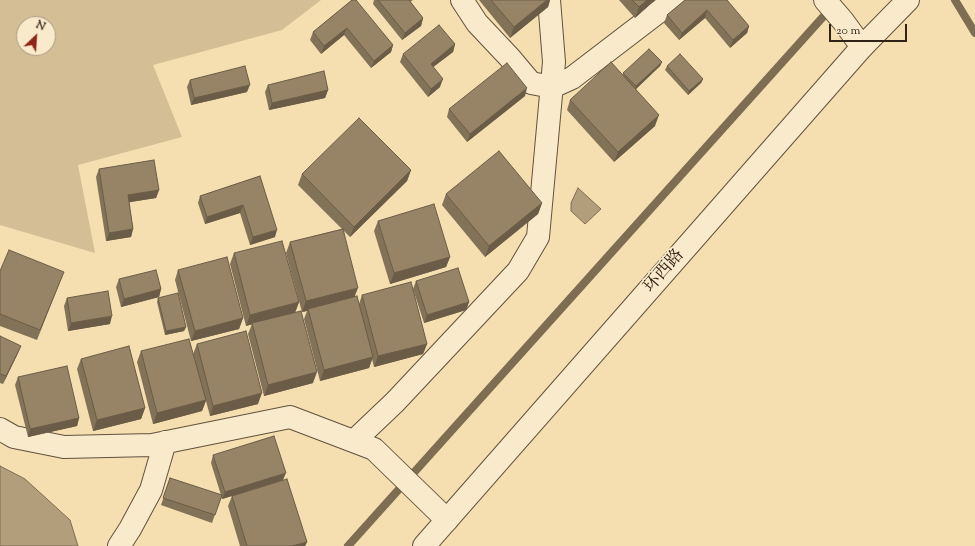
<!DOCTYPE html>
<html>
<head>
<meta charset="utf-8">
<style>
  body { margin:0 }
  #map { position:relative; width:975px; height:546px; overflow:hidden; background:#f5deaf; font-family:"Sorts Mill Goudy",serif }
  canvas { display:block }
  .north { position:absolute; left:16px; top:16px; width:40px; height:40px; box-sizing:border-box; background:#f8eacb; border:1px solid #a89a83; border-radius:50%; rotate:25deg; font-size:11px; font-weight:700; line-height:16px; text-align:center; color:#312217 }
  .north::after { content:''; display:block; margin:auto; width:14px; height:18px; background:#8f2418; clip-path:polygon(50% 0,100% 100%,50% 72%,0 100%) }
  .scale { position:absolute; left:829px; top:24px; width:78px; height:18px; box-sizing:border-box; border:2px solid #312217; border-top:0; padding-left:5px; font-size:12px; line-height:14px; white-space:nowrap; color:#312217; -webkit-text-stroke:3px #f8eacb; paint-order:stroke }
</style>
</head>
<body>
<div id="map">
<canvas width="975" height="546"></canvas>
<div class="north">N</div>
<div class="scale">20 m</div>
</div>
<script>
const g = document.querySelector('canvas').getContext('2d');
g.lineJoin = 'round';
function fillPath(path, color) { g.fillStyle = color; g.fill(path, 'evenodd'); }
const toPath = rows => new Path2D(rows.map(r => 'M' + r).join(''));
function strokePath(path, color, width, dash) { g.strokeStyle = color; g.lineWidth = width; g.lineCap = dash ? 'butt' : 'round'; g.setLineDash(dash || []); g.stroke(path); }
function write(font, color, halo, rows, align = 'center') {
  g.font = font + ' "Sorts Mill Goudy","Noto Serif SC",serif'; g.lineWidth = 3.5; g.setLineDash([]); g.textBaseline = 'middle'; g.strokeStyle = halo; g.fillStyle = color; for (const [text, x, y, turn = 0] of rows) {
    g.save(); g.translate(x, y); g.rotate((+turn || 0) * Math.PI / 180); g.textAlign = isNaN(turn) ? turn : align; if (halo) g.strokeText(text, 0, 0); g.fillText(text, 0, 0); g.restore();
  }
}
fillPath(toPath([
  [0,0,321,0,282,30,153,65,182,137,78,165,95,253,0,225],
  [24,24,48,24,48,48,24,48]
]), '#d4be95');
const water = toPath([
  [578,188,601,209,585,224,571,211,571,203,578,188],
  [0,466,25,479,70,520,78,546,0,546,0,466]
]);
fillPath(water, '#b29e7b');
strokePath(water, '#7e6c53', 1);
strokePath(toPath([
  [955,0,975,33],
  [348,546,831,8]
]), '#7e6c53', 8);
const minor = toPath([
  [462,0,477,23,510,58,531,83,552,87,572,78,674,0],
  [825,0,843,21,862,47],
  [0,429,14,437,64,447,152,445,290,417,374,449,447,520],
  [354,441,395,402,518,271,538,237,554,62,549,0],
  [119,546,130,529,151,490,165,442]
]);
const tertiary = toPath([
  [424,546,862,47,908,0]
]);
strokePath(minor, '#62513d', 24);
strokePath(tertiary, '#62513d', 24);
strokePath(minor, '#f8eacb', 22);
strokePath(tertiary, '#f8eacb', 22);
fillPath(toPath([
  [352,0,393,45,391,52,371,68,344,35,321,54,310,40,313,32],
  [374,0,413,0,410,2,423,18,421,26,402,40,373,4],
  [479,0,550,0,548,7,510,38],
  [619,0,655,0,635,18],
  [685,0,749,26,747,33,730,48,705,18,679,40,664,23,667,15],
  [455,44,453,52,433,67,440,87,428,97,400,62,403,54],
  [662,62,660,66,636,89,655,126,614,162,567,110,570,100,623,75,623,73],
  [667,66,703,79,701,83,688,95,665,70],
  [190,80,247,92,191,105,187,87],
  [268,85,328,90,325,98,269,110,265,92],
  [525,96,467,142,447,117,449,109],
  [99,169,159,190,156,198,129,202,133,229,131,237,106,241,96,177],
  [411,170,407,181,350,237,343,230,355,297,359,304,362,295,427,344,423,354,374,367,372,359,369,368,320,381,304,319,307,311,302,312,286,253,290,242,342,229,298,185,302,174],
  [260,176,275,237,250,245,240,213,205,224,198,203,200,196],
  [446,194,542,203,538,214,485,257,442,205],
  [378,221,450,257,446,267,390,284,374,231],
  [234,253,299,302,295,312,313,383,264,396,248,334,252,324,246,326,230,264],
  [178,270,243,318,239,329,191,341,175,280],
  [0,271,60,282,37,340,0,326],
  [119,279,161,289,159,297,121,307,116,287],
  [416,281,469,302,466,310,424,323,413,289],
  [67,298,110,324,68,331,64,306],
  [158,298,186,327,184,331,165,335,157,302],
  [0,336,18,353,3,384,0,383],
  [197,344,258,404,210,416,206,401,202,411,153,424,137,362,141,351,193,354],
  [81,359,145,408,141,419,93,431,77,369],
  [18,377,79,418,77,426,28,437,15,385],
  [213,455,283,480,247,491,307,542,305,546,240,546,228,506,232,496,222,499,221,497,212,523,161,505,170,478,221,495,211,463]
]), '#827258');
fillPath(toPath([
  [547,0,550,0,548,7,510,38,514,27],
  [647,0,655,0,635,18,639,7],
  [707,10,705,18,679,40,682,33],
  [423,18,421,26,402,40,405,33],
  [749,26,747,33,730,48,733,40],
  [347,28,344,35,321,54,324,46],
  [455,44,453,52,428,71,431,64],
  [393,45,391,52,371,68,374,61],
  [662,62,660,66,635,90,636,86],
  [443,79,440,87,428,97,431,89],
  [703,79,701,83,688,95,689,91],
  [250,85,247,92,191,105,194,98],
  [527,88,525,96,467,142,470,134],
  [328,90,325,98,269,110,272,103],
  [659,115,655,126,614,162,618,152],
  [411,170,407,181,350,237,354,227],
  [159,190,156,198,125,203,128,195],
  [542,203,538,214,485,257,489,246],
  [243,205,240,213,205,224,207,217],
  [133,229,131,237,106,241,109,233],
  [277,230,275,237,250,245,253,237],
  [450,257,446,267,390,284,394,273],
  [358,288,354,298,308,309,307,311,302,312,306,301],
  [161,289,159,297,121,307,124,299],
  [299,302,295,313,246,326,250,315],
  [469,302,466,310,424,323,427,315],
  [112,316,110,324,68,331,71,323],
  [243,318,239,329,191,341,195,331],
  [186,327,184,331,165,335,166,331],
  [427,344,423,354,374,367,378,356],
  [21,346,18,353,3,384,6,376],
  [373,357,369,368,320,381,324,370],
  [317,372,313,383,264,396,268,385],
  [262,393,258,404,210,416,213,406],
  [206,400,202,411,153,424,157,413],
  [145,408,141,419,93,431,97,420],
  [79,418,77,426,28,437,30,429],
  [286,473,283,480,222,499,225,492],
  [307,542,305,546,292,546]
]), '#6a5c47');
const building = toPath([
  [352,0,356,0,393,45,374,61,347,28,324,46,313,32,352,0],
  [378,0,409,0,423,18,405,33,378,0],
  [491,0,547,0,514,27,491,0],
  [632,0,647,0,639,7,632,0],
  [685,0,727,0,749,26,733,40,707,10,682,33,667,15,685,0],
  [439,25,455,44,431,64,443,79,431,89,403,54,439,25],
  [649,49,662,62,636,86,623,73,649,49],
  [680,54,703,79,689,91,667,66,680,54],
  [611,62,659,115,618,152,570,100,611,62],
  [507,63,527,88,470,134,449,109,507,63],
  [245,66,250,85,194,98,190,80,245,66],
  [324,71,328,90,272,103,268,85,324,71],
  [359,118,411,170,354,227,302,174,359,118],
  [499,151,542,203,489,246,446,194,499,151],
  [154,160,159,190,128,195,133,229,109,233,99,169,154,160],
  [260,176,277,230,253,237,243,205,207,217,200,196,260,176],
  [434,204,450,257,394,273,378,221,434,204],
  [343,229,358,288,306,301,290,242,343,229],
  [282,241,299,302,250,315,234,253,282,241],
  [9,250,64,272,40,330,0,314,0,271,9,250],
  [227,257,243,318,195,331,178,270,227,257],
  [458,268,469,302,427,315,416,281,458,268],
  [156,270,161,289,124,299,119,279,156,270],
  [411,282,427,344,378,356,362,295,411,282],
  [108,291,112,316,71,323,67,298,108,291],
  [178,293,186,327,166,331,158,298,178,293],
  [357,296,373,357,324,370,308,309,357,296],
  [301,311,317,372,268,385,252,323,301,311],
  [246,331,262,393,213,406,197,344,246,331],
  [0,336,21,346,6,376,0,374,0,336],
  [189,339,206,400,157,413,141,351,189,339],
  [129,346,145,408,97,420,81,359,129,346],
  [67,366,79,418,30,429,18,377,67,366],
  [274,436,286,473,225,492,213,455,274,436],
  [170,478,222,495,215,515,163,498,170,478],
  [287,479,307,542,292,546,247,546,232,496,287,479]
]);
fillPath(building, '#978466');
strokePath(building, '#6a5c47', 1);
write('17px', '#312217', '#f8eacb', [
  ["环西路",665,272,-49]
]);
</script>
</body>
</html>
